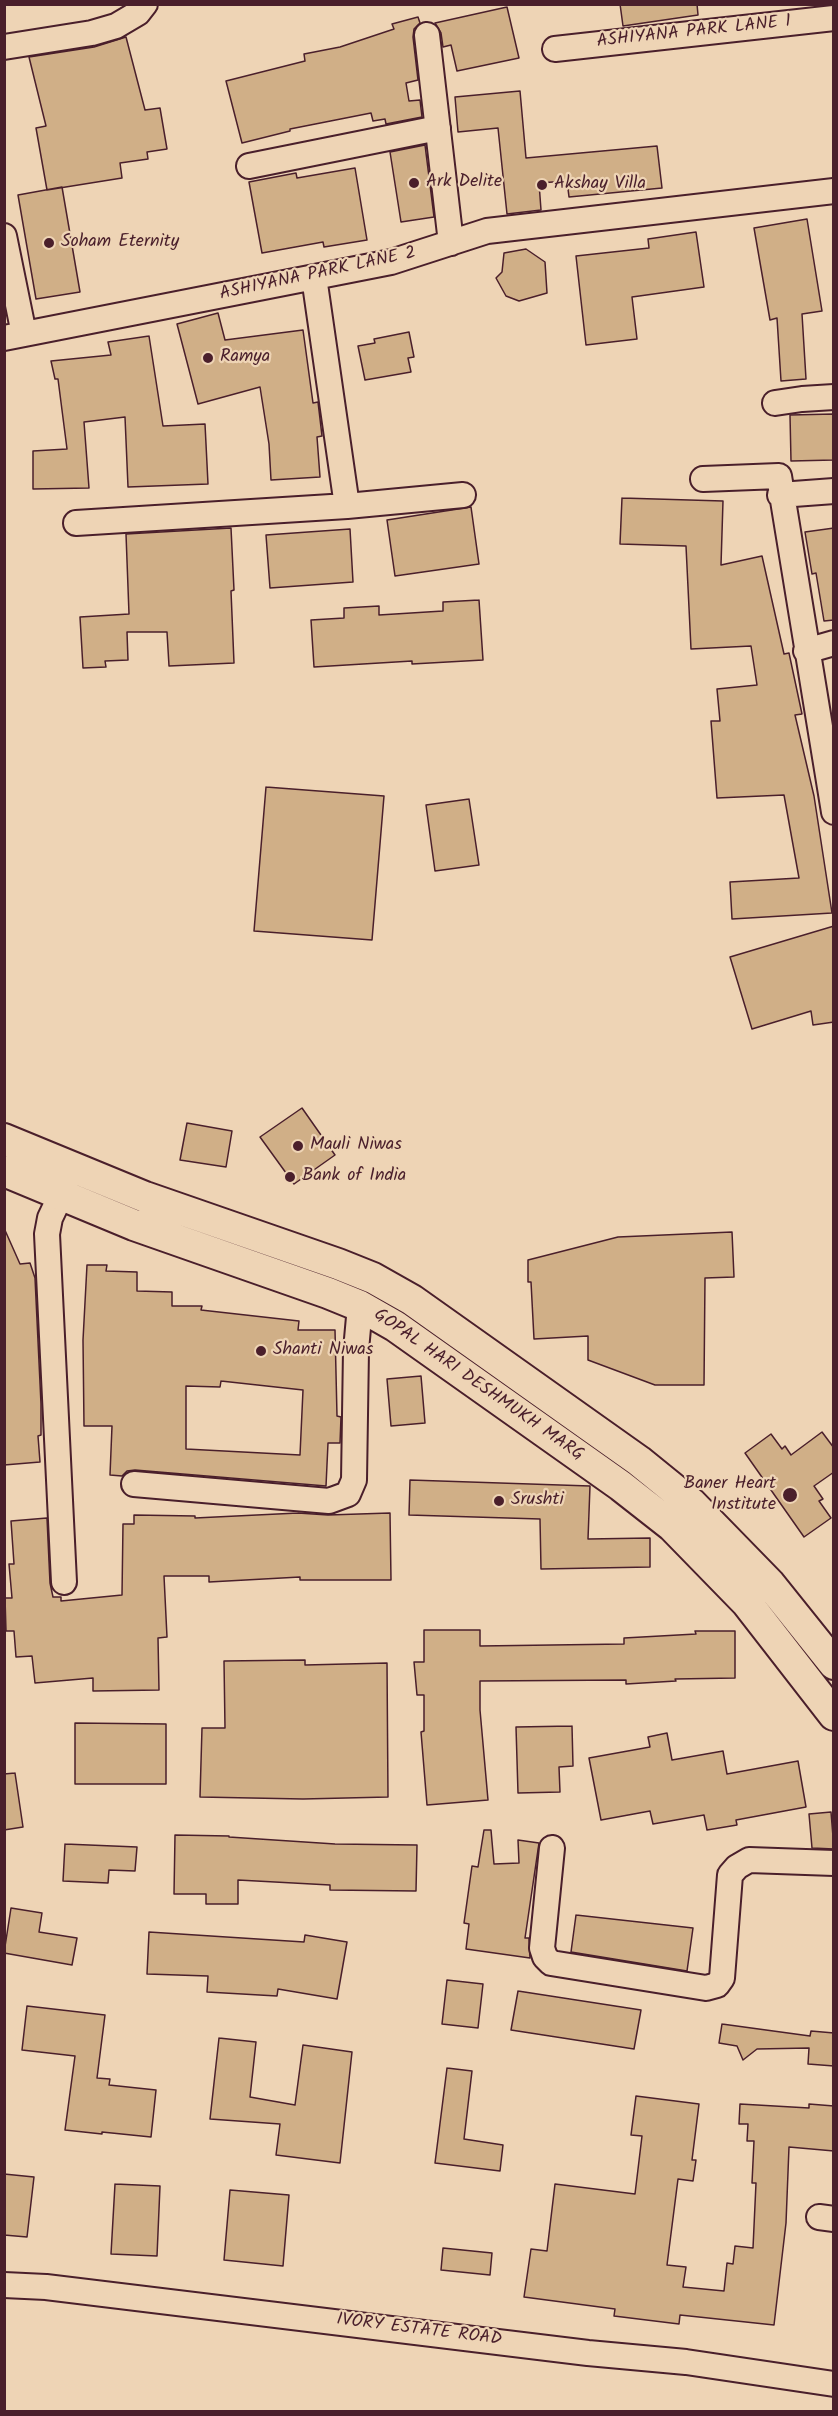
<!DOCTYPE html>
<html>
<head>
<meta charset="utf-8">
<style>
  body { margin:0 }
  #map { position:relative; width:838px; height:2416px; overflow:hidden; background:#eed4b5; font-family:Kalam,sans-serif }
  canvas { display:block }
  .frame { position:absolute; inset:0; border:6px solid #4a1f2b; pointer-events:none }
</style>
</head>
<body>
<div id="map">
<canvas width="838" height="2416"></canvas>
<div class="frame"></div>
</div>
<script>
const g = document.querySelector('canvas').getContext('2d');
g.lineJoin = 'round';
function fillPath(path, color) { g.fillStyle = color; g.fill(path, 'evenodd'); }
const toPath = rows => new Path2D(rows.map(r => 'M' + r).join(''));
function strokePath(path, color, width, dash) { g.strokeStyle = color; g.lineWidth = width; g.lineCap = dash ? 'butt' : 'round'; g.setLineDash(dash || []); g.stroke(path); }
function write(font, color, halo, rows, align = 'center') {
  g.font = font + ' Kalam,sans-serif'; g.lineWidth = 4.5; g.setLineDash([]); g.textBaseline = 'middle'; g.strokeStyle = halo; g.fillStyle = color; for (const [text, x, y, turn = 0] of rows) {
    g.save(); g.translate(x, y); g.rotate((+turn || 0) * Math.PI / 180); g.textAlign = isNaN(turn) ? turn : align; if (halo) g.strokeText(text, 0, 0); g.fillText(text, 0, 0); g.restore();
  }
}
const building = toPath([
  [620,4,697,4,698,15,623,26,620,4],
  [507,7,519,58,457,71,451,45,443,47,441,33,435,23,507,7],
  [418,17,420,23,414,29,413,37,418,80,406,83,409,101,420,100,422,117,386,124,385,119,373,121,371,113,290,129,290,131,242,143,226,81,305,61,304,54,340,47,394,29,392,24,418,17],
  [126,37,145,110,160,108,167,149,147,152,148,159,120,163,122,178,47,190,36,128,46,126,29,57,94,47,126,37],
  [520,91,526,158,657,146,662,188,569,197,567,181,539,183,541,210,507,214,498,128,458,132,455,97,520,91],
  [425,145,434,217,401,222,390,152,425,145],
  [355,168,367,240,324,247,323,242,262,253,249,182,296,173,297,178,355,168],
  [62,187,80,292,36,299,18,195,62,187],
  [807,219,822,311,802,314,806,379,781,381,777,318,770,320,754,228,807,219],
  [696,232,704,287,632,297,637,339,586,345,576,256,649,248,648,239,696,232],
  [526,249,545,262,547,293,519,301,506,296,496,278,502,272,504,253,526,249],
  [218,313,225,340,303,330,313,403,318,402,322,436,317,437,320,477,271,480,269,444,260,387,198,404,177,324,218,313],
  [409,332,414,357,408,358,411,372,365,380,358,346,375,343,374,339,409,332],
  [149,336,163,426,205,424,208,484,128,487,125,417,84,422,89,488,33,489,33,451,67,449,58,379,55,379,51,361,111,355,108,342,149,336],
  [834,414,834,460,791,461,790,415,834,414],
  [622,498,723,501,721,565,762,556,784,654,789,653,802,714,795,715,814,796,832,913,732,919,730,882,799,878,784,795,717,798,711,721,720,721,717,689,757,685,751,646,691,649,686,546,620,544,622,498],
  [471,507,479,564,395,576,387,520,471,507],
  [231,528,234,590,231,591,234,663,169,666,167,632,127,632,128,660,105,661,106,667,83,668,80,617,129,614,126,534,231,528],
  [834,528,834,620,824,621,816,573,812,574,805,532,834,528],
  [350,529,353,582,270,588,266,535,350,529],
  [479,600,483,660,412,664,412,661,314,667,311,620,344,618,344,608,379,606,379,615,443,611,443,602,479,600],
  [266,787,384,796,372,940,254,931,266,787],
  [469,799,479,865,435,871,426,805,469,799],
  [834,926,834,1022,813,1025,811,1011,752,1029,730,957,834,926],
  [302,1108,335,1155,294,1184,260,1137,302,1108],
  [187,1123,232,1131,226,1167,180,1160,187,1123],
  [4,1228,20,1264,30,1263,35,1278,41,1404,41,1435,38,1436,40,1462,4,1465,4,1228],
  [732,1232,734,1277,705,1278,704,1385,655,1385,588,1360,588,1336,534,1339,531,1282,528,1282,528,1260,618,1237,732,1232],
  [87,1265,107,1265,106,1271,137,1272,137,1291,172,1292,172,1306,202,1306,201,1310,299,1321,298,1330,335,1330,337,1416,341,1417,340,1443,328,1443,326,1486,135,1470,127,1471,122,1476,110,1475,112,1426,84,1426,83,1340,87,1265],
  [221,1381,303,1390,300,1455,186,1449,186,1386,220,1387,221,1381],
  [421,1376,425,1423,391,1426,387,1379,421,1376],
  [822,1432,834,1448,834,1472,814,1486,823,1499,819,1501,831,1518,804,1537,745,1453,771,1434,782,1449,785,1446,791,1455,822,1432],
  [410,1480,590,1486,588,1539,650,1538,650,1567,541,1569,540,1519,409,1515,410,1480],
  [298,1513,328,1515,390,1513,391,1580,300,1580,300,1577,209,1582,209,1576,164,1576,167,1637,158,1638,159,1690,93,1691,93,1678,35,1683,32,1656,16,1657,14,1631,6,1631,5,1598,12,1598,9,1564,14,1564,11,1521,47,1518,50,1583,53,1597,61,1597,61,1601,122,1595,123,1524,134,1524,134,1515,195,1516,195,1518,298,1513],
  [424,1630,480,1630,480,1646,624,1644,624,1638,696,1634,695,1631,735,1631,735,1678,675,1679,676,1681,626,1684,626,1680,480,1681,480,1710,488,1800,427,1805,421,1732,424,1731,424,1695,417,1695,414,1662,424,1662,424,1630],
  [305,1660,305,1665,387,1663,388,1797,303,1799,200,1797,202,1728,225,1728,224,1661,305,1660],
  [75,1723,166,1724,166,1784,75,1784,75,1723],
  [572,1726,573,1766,559,1767,560,1792,518,1793,516,1727,572,1726],
  [667,1733,672,1760,723,1751,727,1774,798,1761,806,1807,736,1820,737,1825,707,1830,704,1815,653,1824,650,1811,601,1820,589,1758,650,1747,648,1737,667,1733],
  [15,1773,23,1827,4,1830,4,1774,15,1773],
  [831,1812,834,1849,812,1848,809,1814,831,1812],
  [484,1830,491,1830,494,1864,519,1863,518,1840,539,1843,525,1938,529,1938,530,1958,466,1949,469,1924,464,1923,472,1866,478,1867,484,1830],
  [175,1835,229,1836,229,1837,335,1844,417,1845,416,1891,330,1890,330,1885,238,1880,238,1904,206,1904,206,1894,174,1894,175,1835],
  [65,1844,137,1847,135,1871,109,1870,108,1883,63,1881,65,1844],
  [11,1908,42,1913,39,1932,77,1938,72,1965,4,1953,11,1908],
  [576,1915,693,1928,687,1971,571,1952,576,1915],
  [149,1932,304,1942,305,1935,347,1942,337,1999,278,1989,277,1996,207,1992,208,1976,147,1974,149,1932],
  [447,1980,483,1984,478,2028,442,2024,447,1980],
  [518,1991,641,2010,634,2049,511,2030,518,1991],
  [27,2006,105,2015,97,2078,110,2079,109,2085,156,2090,151,2137,102,2132,102,2134,65,2130,75,2056,22,2050,27,2006],
  [722,2024,810,2036,811,2031,834,2033,834,2066,808,2064,809,2048,757,2049,743,2060,737,2046,719,2043,722,2024],
  [219,2038,256,2042,250,2097,295,2105,303,2045,352,2052,340,2163,276,2155,280,2124,210,2119,219,2038],
  [447,2068,472,2071,464,2139,503,2145,500,2171,435,2163,447,2068],
  [636,2096,699,2104,692,2160,696,2160,693,2181,678,2179,667,2265,686,2267,683,2287,724,2291,727,2263,733,2264,735,2246,753,2248,756,2183,752,2183,754,2141,747,2141,748,2124,739,2124,740,2104,809,2108,809,2104,834,2106,834,2151,789,2147,786,2223,774,2325,680,2315,679,2324,614,2316,615,2309,524,2297,531,2249,547,2251,555,2184,635,2194,642,2136,631,2135,636,2096],
  [4,2174,34,2177,27,2237,4,2235,4,2174],
  [115,2184,160,2186,157,2256,111,2254,115,2184],
  [230,2190,289,2195,283,2266,224,2260,230,2190],
  [443,2248,492,2253,490,2275,441,2270,443,2248]
]);
fillPath(building, '#d0af87');
strokePath(building, '#4a1f2b', 1.5);
const minor = toPath([
  [427,35,451,243],
  [4,47,92,33,116,26,138,13,145,4],
  [555,49,834,18],
  [249,166,438,128],
  [4,236,24,334],
  [314,277,347,506],
  [4,338,391,262,487,231,834,191],
  [775,403,802,399,834,397],
  [703,479,779,476,834,812],
  [780,495,834,491],
  [76,523,347,506,463,495],
  [806,651,834,643],
  [61,1195,50,1218,47,1234,64,1582],
  [134,1484,329,1501,348,1494,354,1480,356,1350,360,1306],
  [552,1848,542,1948,545,1957,551,1963,706,1988,717,1985,722,1978,730,1875,737,1867,749,1860,834,1863],
  [819,2217,834,2219],
  [4,2285,46,2287,588,2353,686,2362,834,2384]
]);
const major = toPath([
  [4,1139,145,1197,338,1264,373,1278,412,1300,639,1461,692,1504,770,1584,834,1664],
  [4,1171,134,1225,328,1293,360,1306,395,1326,621,1486,672,1526,747,1603,834,1715]
]);
strokePath(minor, '#4a1f2b', 28);
strokePath(major, '#4a1f2b', 34);
strokePath(minor, '#eed4b5', 24);
strokePath(major, '#eed4b5', 30);
for (const [x, y, r, color] of [
  [414,183,6,"#4a1f2b"],
  [542,185,6,"#4a1f2b"],
  [49,243,6,"#4a1f2b"],
  [208,358,6,"#4a1f2b"],
  [298,1146,6,"#4a1f2b"],
  [290,1177,6,"#4a1f2b"],
  [261,1351,6,"#4a1f2b"],
  [790,1495,8,"#4a1f2b"],
  [499,1501,6,"#4a1f2b"]
]) { const dot = new Path2D(); dot.arc(x, y, r, 0, 2 * Math.PI); g.fillStyle = color; g.fill(dot); strokePath(dot, '#eed4b5', 2); }
write('18px', '#4a1f2b', '#eed4b5', [
  ["ASHIYANA PARK LANE 1",694,33,-6],
  ["ASHIYANA PARK LANE 2",318,275,-12],
  ["GOPAL HARI DESHMUKH MARG",478,1386,35],
  ["IVORY ESTATE ROAD",419,2331,7]
]);
write('18px', '#4a1f2b', '#eed4b5', [
  ["Ark Delite",426,183],
  ["Akshay Villa",554,185],
  ["Soham Eternity",61,243],
  ["Ramya",220,358],
  ["Mauli Niwas",310,1146],
  ["Bank of India",302,1177],
  ["Shanti Niwas",273,1351],
  ["Baner Heart",776,1485,"right"],
  ["Institute",776,1506,"right"],
  ["Srushti",511,1501]
], 'left');
</script>
</body>
</html>
